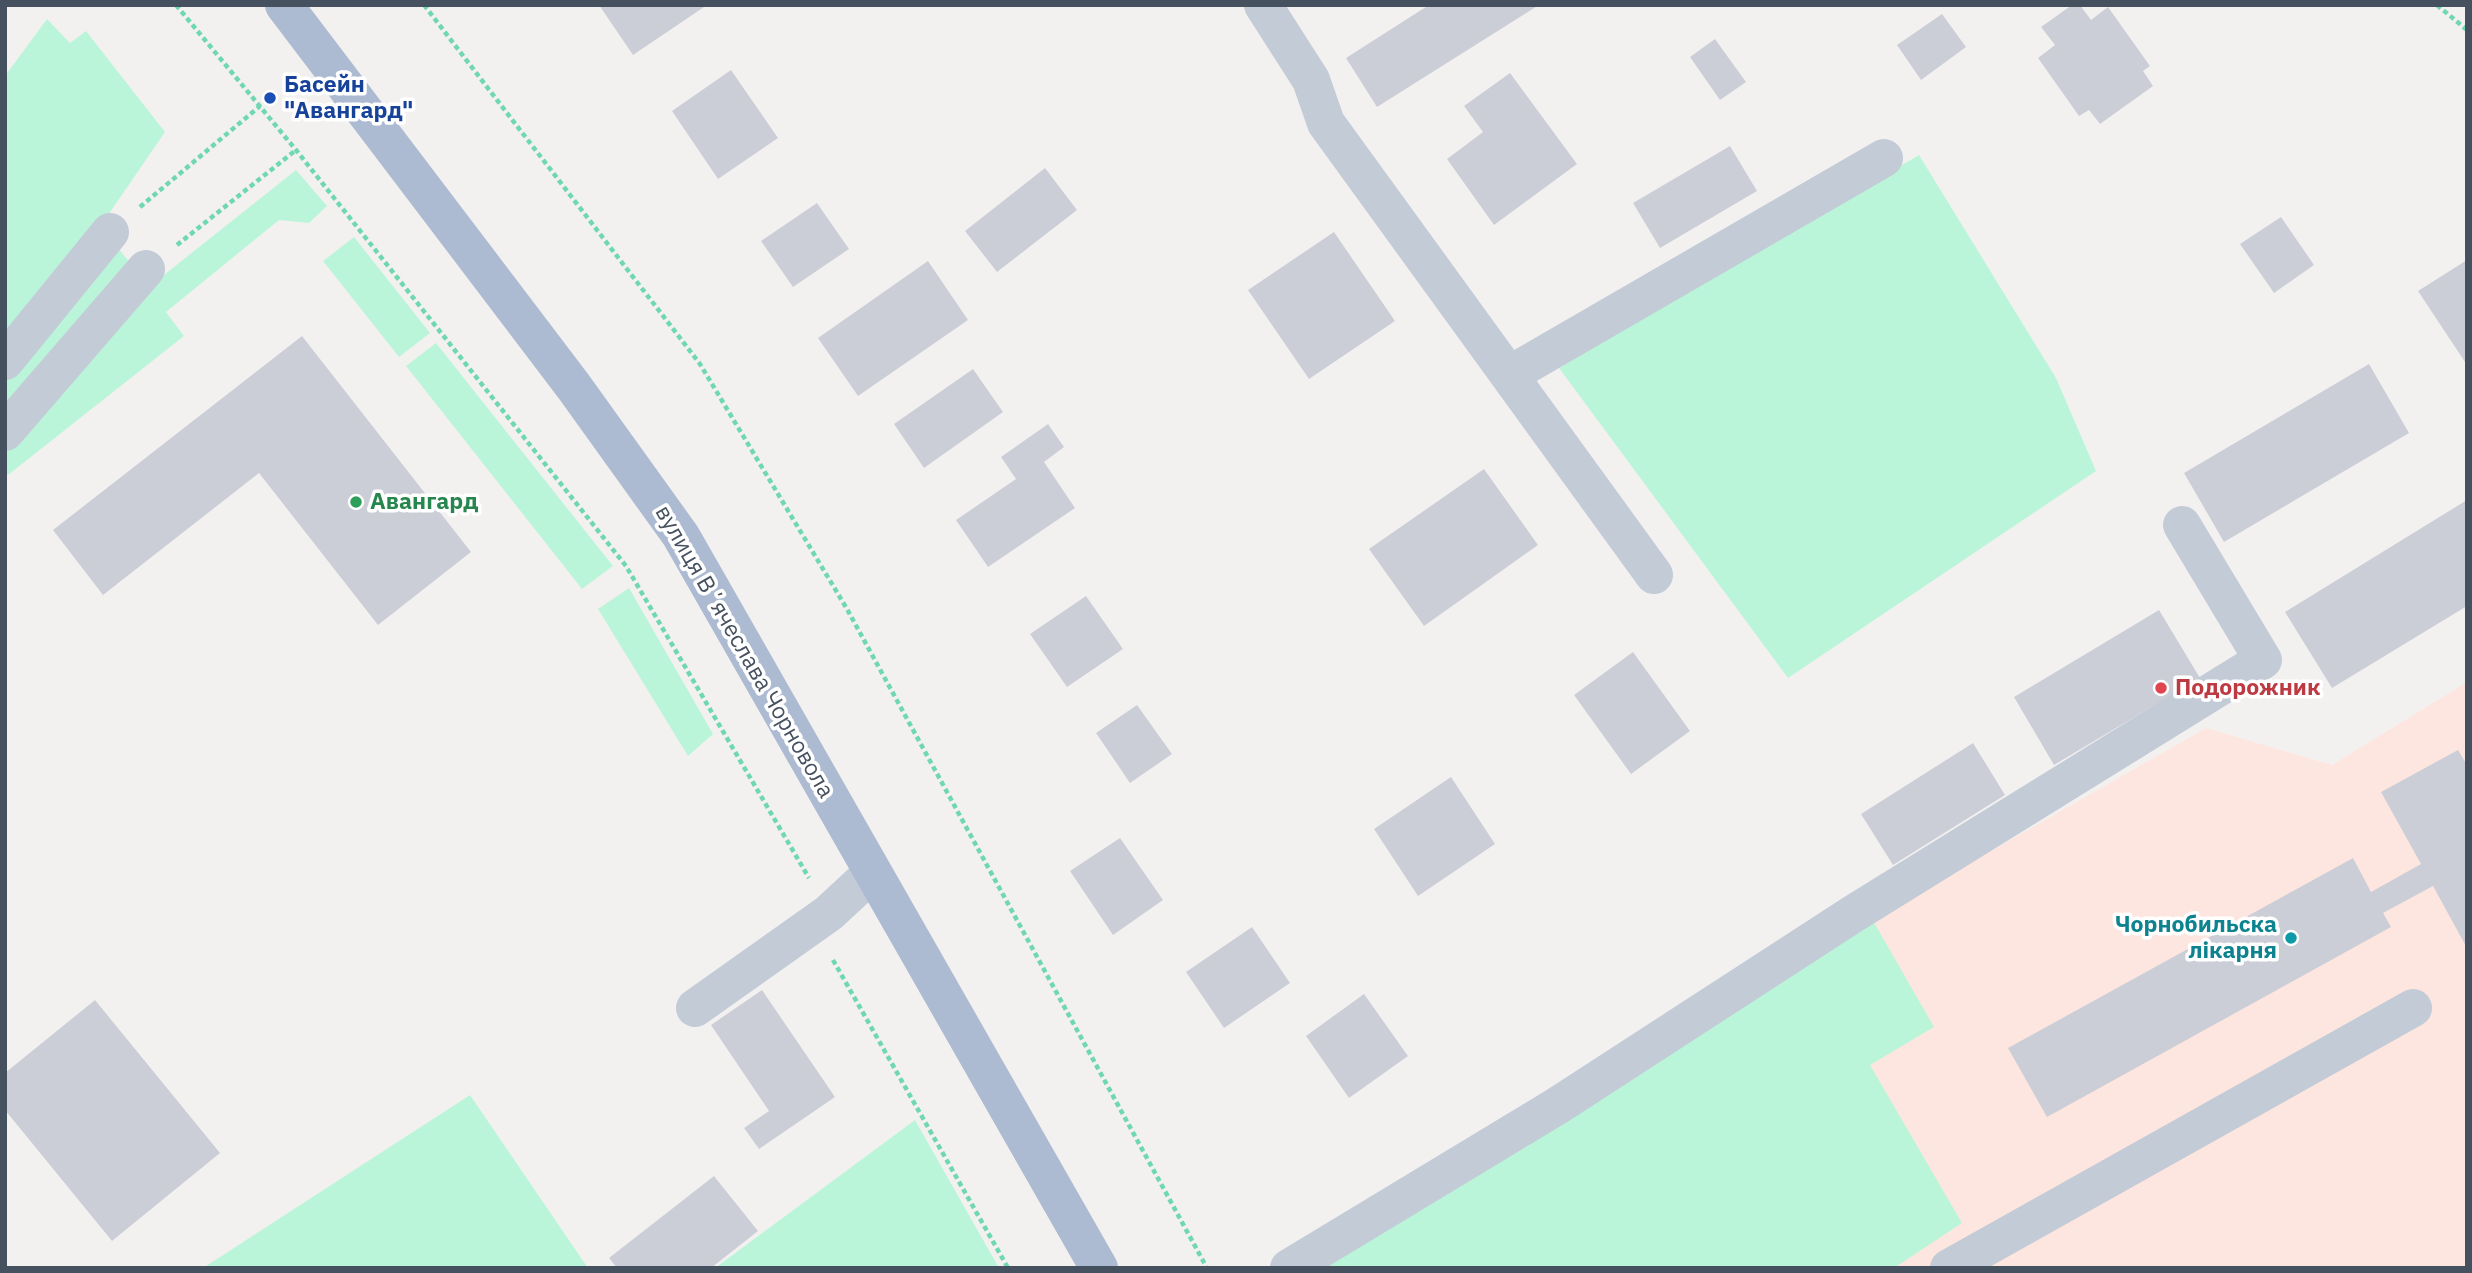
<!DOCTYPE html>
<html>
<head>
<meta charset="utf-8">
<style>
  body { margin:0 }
  #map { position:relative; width:2472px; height:1273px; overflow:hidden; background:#f3f1f0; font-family:"IBM Plex Sans",sans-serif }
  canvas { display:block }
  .frame { position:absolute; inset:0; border:7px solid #465160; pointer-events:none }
</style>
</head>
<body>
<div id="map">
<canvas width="2472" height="1273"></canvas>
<div class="frame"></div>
</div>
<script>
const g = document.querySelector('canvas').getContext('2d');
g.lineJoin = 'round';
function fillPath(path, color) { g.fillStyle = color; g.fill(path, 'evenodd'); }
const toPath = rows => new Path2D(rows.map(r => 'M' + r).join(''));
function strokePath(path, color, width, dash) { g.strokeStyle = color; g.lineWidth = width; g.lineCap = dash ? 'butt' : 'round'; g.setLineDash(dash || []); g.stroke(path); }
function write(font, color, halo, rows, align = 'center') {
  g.font = font + ' "IBM Plex Sans",sans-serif'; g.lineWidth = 7; g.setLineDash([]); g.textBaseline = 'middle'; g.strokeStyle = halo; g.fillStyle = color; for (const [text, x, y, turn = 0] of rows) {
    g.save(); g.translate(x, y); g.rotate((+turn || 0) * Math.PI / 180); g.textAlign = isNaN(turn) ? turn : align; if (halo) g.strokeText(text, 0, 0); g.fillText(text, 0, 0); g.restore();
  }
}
fillPath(toPath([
  [2467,682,2467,1268,1312,1268,1872,919,2206,728,2332,765]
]), '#fee6e0');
fillPath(toPath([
  [47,19,70,43,86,31,165,132,80,256,5,340,5,76],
  [1919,155,2056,378,2096,471,1788,678,1559,368],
  [296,170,327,206,309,223,279,220,166,312,184,336,8,475,5,473,5,450,140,294],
  [354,237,430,333,399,357,323,261],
  [117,247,132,265,5,418,5,379],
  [436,343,613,566,582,589,406,366],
  [629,588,713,734,688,756,598,609],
  [1872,919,1934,1027,1870,1065,1962,1223,1894,1268,1312,1268],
  [470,1095,588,1268,203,1268],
  [915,1120,999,1268,715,1268]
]), '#bbf5d9');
fillPath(toPath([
  [599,5,707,5,633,55],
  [1429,5,1539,5,1377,107,1346,58],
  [2072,5,2080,5,2091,20,2108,7,2150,66,2143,71,2153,86,2100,124,2089,110,2079,116,2038,58,2055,45,2041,27],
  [1942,14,1966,47,1921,80,1897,45],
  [1715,39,1746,82,1720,100,1690,57],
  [731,70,778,138,718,179,672,111],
  [1510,73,1577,164,1494,225,1447,159,1483,132,1464,106],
  [1730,146,1757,191,1660,248,1633,203],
  [1045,168,1077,210,997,272,965,231],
  [817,203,849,249,793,287,761,241],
  [2281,217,2314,265,2274,293,2240,244],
  [1334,232,1395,321,1309,379,1248,290],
  [2467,260,2467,365,2418,291],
  [928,261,968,320,858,396,818,338],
  [302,336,471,552,378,625,259,473,103,595,53,530],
  [2369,364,2409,433,2224,542,2184,473],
  [973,369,1003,412,924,468,894,424],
  [1048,424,1064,447,1044,462,1075,508,988,567,956,520,1016,479,1001,457],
  [1484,469,1538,545,1424,626,1369,549],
  [2467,500,2467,606,2332,688,2285,612],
  [1086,596,1123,649,1067,687,1030,634],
  [2159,610,2200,678,2054,765,2014,697],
  [1633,652,1690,731,1631,774,1574,695],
  [1137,705,1172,754,1130,783,1096,733],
  [1973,743,2005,795,1893,865,1861,814],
  [2458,750,2467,765,2467,948,2433,886,2383,913,2391,927,2047,1117,2008,1048,2353,858,2371,892,2421,864,2381,792],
  [1451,777,1495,844,1418,896,1374,829],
  [1120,838,1163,900,1113,935,1070,871],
  [1252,927,1290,983,1224,1028,1186,972],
  [762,990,835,1097,759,1149,744,1128,769,1111,711,1025],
  [1364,994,1408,1056,1349,1098,1306,1036],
  [95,1000,220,1153,112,1241,5,1110,5,1073],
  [714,1176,758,1231,711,1268,617,1268,609,1258]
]), '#ccced7');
strokePath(toPath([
  [176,5,296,150,626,566,809,878],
  [424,5,700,364,847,609,1207,1268],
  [2437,5,2467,30],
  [140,207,260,106],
  [177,245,296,150],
  [833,960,1008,1268]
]), '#6fd7b1', 4.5, [5, 3.5]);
strokePath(toPath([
  [1263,5,1311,80,1326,123,1654,575],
  [5,361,110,232],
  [1509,375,1884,158],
  [5,432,146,269],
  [695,1008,829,913,871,874],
  [1289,1268,1557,1106,1853,914,2263,660,2182,525],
  [1949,1268,2413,1008]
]), '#c3cbd7', 38);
strokePath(toPath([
  [284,5,574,387,681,536,1099,1268]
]), '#adbbd2', 38);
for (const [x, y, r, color] of [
  [270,98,7,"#1a4fb4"],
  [356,502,7,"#2e9e5b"],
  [2161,688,7,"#e0444e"],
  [2291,938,7,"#0f9aa8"]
]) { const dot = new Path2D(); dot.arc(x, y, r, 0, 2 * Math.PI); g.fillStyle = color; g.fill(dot); strokePath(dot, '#fff', 2.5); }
write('bold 23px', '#164399', '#fff', [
  ["Басейн",284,85],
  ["\"Авангард\"",284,111]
], 'left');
write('bold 23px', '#27864d', '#fff', [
  ["Авангард",370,502]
], 'left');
write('23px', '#465160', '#fff', [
  ["вулиця Вʼячеслава Чорновола",744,652,60]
]);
write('bold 23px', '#be3a42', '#fff', [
  ["Подорожник",2175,688]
], 'left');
write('bold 23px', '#0d838f', '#fff', [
  ["Чорнобильска",2277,925],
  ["лікарня",2277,951]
], 'right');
</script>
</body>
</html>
